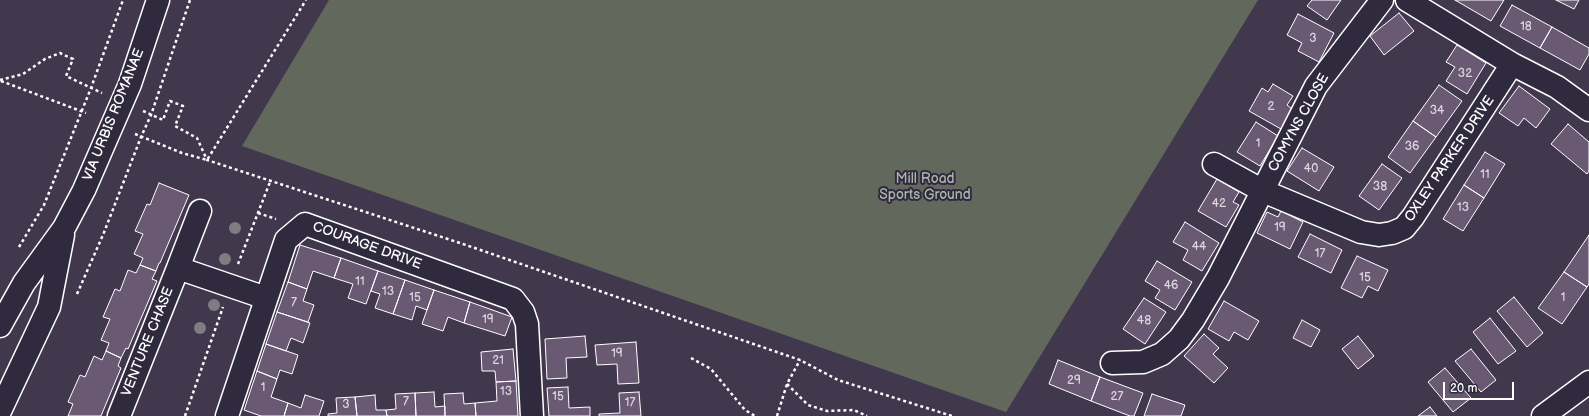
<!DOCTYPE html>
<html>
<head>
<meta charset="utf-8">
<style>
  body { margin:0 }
  #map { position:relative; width:1589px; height:416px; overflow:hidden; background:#41384d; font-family:"Balsamiq Sans",sans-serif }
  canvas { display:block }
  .scale { position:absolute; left:1443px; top:382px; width:71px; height:18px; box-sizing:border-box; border:2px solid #fff; border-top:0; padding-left:5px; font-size:12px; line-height:14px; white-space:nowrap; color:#fff; -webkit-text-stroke:3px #2f2a3d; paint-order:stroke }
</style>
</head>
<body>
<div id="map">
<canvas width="1589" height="416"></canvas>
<div class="scale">20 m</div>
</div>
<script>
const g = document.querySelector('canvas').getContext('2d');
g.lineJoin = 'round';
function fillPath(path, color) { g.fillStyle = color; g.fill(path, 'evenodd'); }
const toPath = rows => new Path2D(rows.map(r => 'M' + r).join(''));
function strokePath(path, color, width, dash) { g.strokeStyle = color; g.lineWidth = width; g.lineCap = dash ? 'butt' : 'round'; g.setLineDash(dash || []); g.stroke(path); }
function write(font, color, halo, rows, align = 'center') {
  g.font = font + ' "Balsamiq Sans",sans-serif'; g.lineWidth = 4; g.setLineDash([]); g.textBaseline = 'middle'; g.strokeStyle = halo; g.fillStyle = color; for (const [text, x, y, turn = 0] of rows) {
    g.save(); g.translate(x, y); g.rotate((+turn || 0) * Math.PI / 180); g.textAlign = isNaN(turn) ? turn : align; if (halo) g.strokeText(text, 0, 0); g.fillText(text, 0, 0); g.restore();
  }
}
fillPath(toPath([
  [329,0,1258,0,1006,412,242,146]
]), '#62695c');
const building = toPath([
  [1312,0,1341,0,1327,20,1307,6,1312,0],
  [1455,0,1504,0,1491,21,1455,0],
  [1556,0,1579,0,1574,9,1556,0],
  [1512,5,1552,27,1540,48,1500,26,1512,5],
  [1399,13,1414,31,1384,55,1370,36,1399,13],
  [1298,14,1334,33,1319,62,1298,51,1302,43,1287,35,1298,14],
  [1552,27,1589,48,1589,54,1580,70,1540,48,1552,27],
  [1457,45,1486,63,1467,94,1446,81,1455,67,1446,62,1457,45],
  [1273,84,1293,96,1287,105,1292,109,1281,129,1249,111,1262,88,1268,92,1273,84],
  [1439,85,1462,101,1436,137,1413,121,1439,85],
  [1519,86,1550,109,1536,128,1524,118,1518,126,1499,113,1519,86],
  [1413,121,1436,137,1410,173,1388,157,1413,121],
  [1256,122,1278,136,1260,166,1237,152,1256,122],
  [1568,124,1589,142,1589,171,1587,174,1551,144,1568,124],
  [1302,148,1334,167,1319,191,1287,171,1302,148],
  [1485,152,1505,164,1484,198,1464,185,1485,152],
  [1382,164,1402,178,1379,210,1359,196,1382,164],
  [1217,179,1239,192,1233,202,1239,205,1226,227,1198,211,1217,179],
  [159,183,189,195,160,263,159,263,156,271,140,265,143,258,134,254,143,234,135,231,147,204,150,205,159,183],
  [1464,185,1484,198,1463,231,1443,219,1464,185],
  [1281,211,1303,222,1290,249,1257,233,1267,212,1278,217,1281,211],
  [1185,222,1219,243,1202,271,1183,260,1188,250,1173,242,1185,222],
  [1310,234,1342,250,1331,273,1298,257,1310,234],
  [1589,235,1589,284,1587,287,1564,272,1589,235],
  [300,245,341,258,334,278,313,271,307,289,288,282,300,245],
  [1357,256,1388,270,1378,291,1368,286,1362,298,1341,288,1357,256],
  [341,258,378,271,366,304,348,298,353,284,334,278,341,258],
  [1157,261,1192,282,1175,310,1155,298,1160,290,1145,281,1157,261],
  [140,265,156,271,152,279,157,281,128,349,126,348,121,358,106,351,109,343,101,340,110,319,103,317,115,289,120,291,128,270,136,273,140,265],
  [378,271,405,280,393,314,375,308,380,294,371,291,378,271],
  [1564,272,1587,287,1562,324,1538,308,1564,272],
  [405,280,434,290,427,310,416,306,412,320,393,314,405,280],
  [288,282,307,289,303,301,314,305,308,322,277,312,288,282],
  [434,290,470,302,464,323,448,317,443,331,422,324,434,290],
  [1514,297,1543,333,1527,347,1497,311,1514,297],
  [1144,298,1166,312,1145,344,1123,329,1144,298],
  [1224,301,1259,321,1248,340,1234,332,1229,341,1208,329,1224,301],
  [470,302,512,317,505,336,464,323,470,302],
  [277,312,310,323,303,343,291,338,286,351,266,344,277,312],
  [1490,318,1516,351,1498,364,1473,332,1490,318],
  [1302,320,1320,330,1311,347,1293,338,1302,320],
  [1204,334,1219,348,1213,354,1228,368,1214,383,1184,356,1204,334],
  [585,336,587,357,566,358,567,378,547,379,545,339,585,336],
  [1358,336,1374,356,1358,369,1342,349,1358,336],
  [636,342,639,383,618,384,617,364,597,365,595,345,636,342],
  [266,344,298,355,292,374,280,370,277,379,257,371,266,344],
  [513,349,516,381,496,382,495,371,482,371,481,352,513,349],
  [1471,349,1496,380,1481,392,1455,361,1471,349],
  [106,351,121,358,118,366,121,368,101,416,68,416,73,404,68,402,80,375,85,377,94,356,102,360,106,351],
  [1058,360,1100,377,1091,401,1049,384,1058,360],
  [1445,368,1471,398,1453,412,1428,382,1445,368],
  [257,371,277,379,271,397,288,403,284,416,261,416,244,410,257,371],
  [1100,377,1143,393,1134,416,1130,416,1091,401,1100,377],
  [516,381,518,416,476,416,475,403,497,401,496,382,516,381],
  [568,387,569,408,590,407,590,416,549,416,547,388,568,387],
  [434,392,435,407,445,406,445,416,416,416,415,393,434,392],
  [639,392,641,416,599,416,599,414,620,413,619,393,639,392],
  [415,393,416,416,387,416,386,410,396,409,395,394,415,393],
  [463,393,464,404,475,403,476,416,445,416,444,394,463,393],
  [1152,394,1185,405,1181,416,1144,416,1152,394],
  [305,395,324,401,319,416,284,416,288,403,301,408,305,395],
  [375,395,376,410,386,410,387,416,357,416,355,397,375,395],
  [355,397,357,416,328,416,328,414,337,413,336,398,355,397],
  [1430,407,1437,416,1418,416,1430,407]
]);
fillPath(building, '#6a5973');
strokePath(building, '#fff', 1);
const minor = toPath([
  [1407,0,1512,64],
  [1214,164,1263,191,1361,232,1379,235,1392,233,1404,228,1413,217,1512,64,1557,87,1589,110],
  [178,268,200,211],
  [1112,363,1143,362,1162,354,1179,339,1193,320,1218,278,1316,86,1382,0],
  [119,416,178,268,266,298],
  [227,416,286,240,305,224,513,299,523,312,527,324,532,416],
  [1543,416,1589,382]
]);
const major = toPath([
  [0,326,24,283,64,228,84,190,130,84,158,0],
  [0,411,49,307,63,235]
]);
strokePath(minor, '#fff', 25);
strokePath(major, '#fff', 25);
strokePath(toPath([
  [0,80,23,74,45,59,60,53,73,59,66,76,102,93],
  [1,81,86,113],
  [143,111,163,120,170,101,183,106,175,126,197,138,207,160,463,244,800,360,838,380,952,416],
  [135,134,182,153,207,160,306,0],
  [258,213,276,219],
  [19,247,44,205,91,88,123,0],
  [238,264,270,182],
  [77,294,103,235,141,137,151,115,190,0],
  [691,358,711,369,745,410,755,416],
  [787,384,808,405,827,411,854,410,867,416],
  [185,416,223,307],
  [777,416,787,384,800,360]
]), '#fff', 2.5, [3, 3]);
strokePath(minor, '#2f2a3d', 22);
strokePath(major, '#2f2a3d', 22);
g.fillStyle = '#7e7c82';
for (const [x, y] of [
  [235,228],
  [225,259],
  [214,305],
  [200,328]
]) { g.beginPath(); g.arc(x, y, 6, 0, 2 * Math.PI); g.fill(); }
write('12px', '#dad6dc', null, [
  ["18",1526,27],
  ["3",1313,39],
  ["32",1465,74],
  ["2",1271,107],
  ["34",1437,111],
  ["1",1258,144],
  ["36",1412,147],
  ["40",1311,169],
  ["11",1485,175],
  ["38",1380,187],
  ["42",1219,204],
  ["13",1463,208],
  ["19",1280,228],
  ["44",1199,247],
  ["17",1320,254],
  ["15",1365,278],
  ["11",360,282],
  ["46",1171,286],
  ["13",388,292],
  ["15",415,298],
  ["1",1563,298],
  ["7",294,303],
  ["19",488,320],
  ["48",1144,321],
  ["19",617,354],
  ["21",498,361],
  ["29",1074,381],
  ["1",263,388],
  ["13",506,392],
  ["15",558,397],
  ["27",1117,397],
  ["7",406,402],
  ["17",630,403],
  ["3",346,405]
]);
write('14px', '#fff', '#2f2a3d', [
  ["VIA URBIS ROMANAE",114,115,-68],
  ["COMYNS CLOSE",1299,123,-61],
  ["OXLEY PARKER DRIVE",1450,159,-56],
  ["COURAGE DRIVE",367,246,20],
  ["VENTURE CHASE",148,342,-68]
]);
write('14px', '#b0b4ae', '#2f2a3d', [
  ["Mill Road",925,179],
  ["Sports Ground",925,195]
]);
</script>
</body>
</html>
